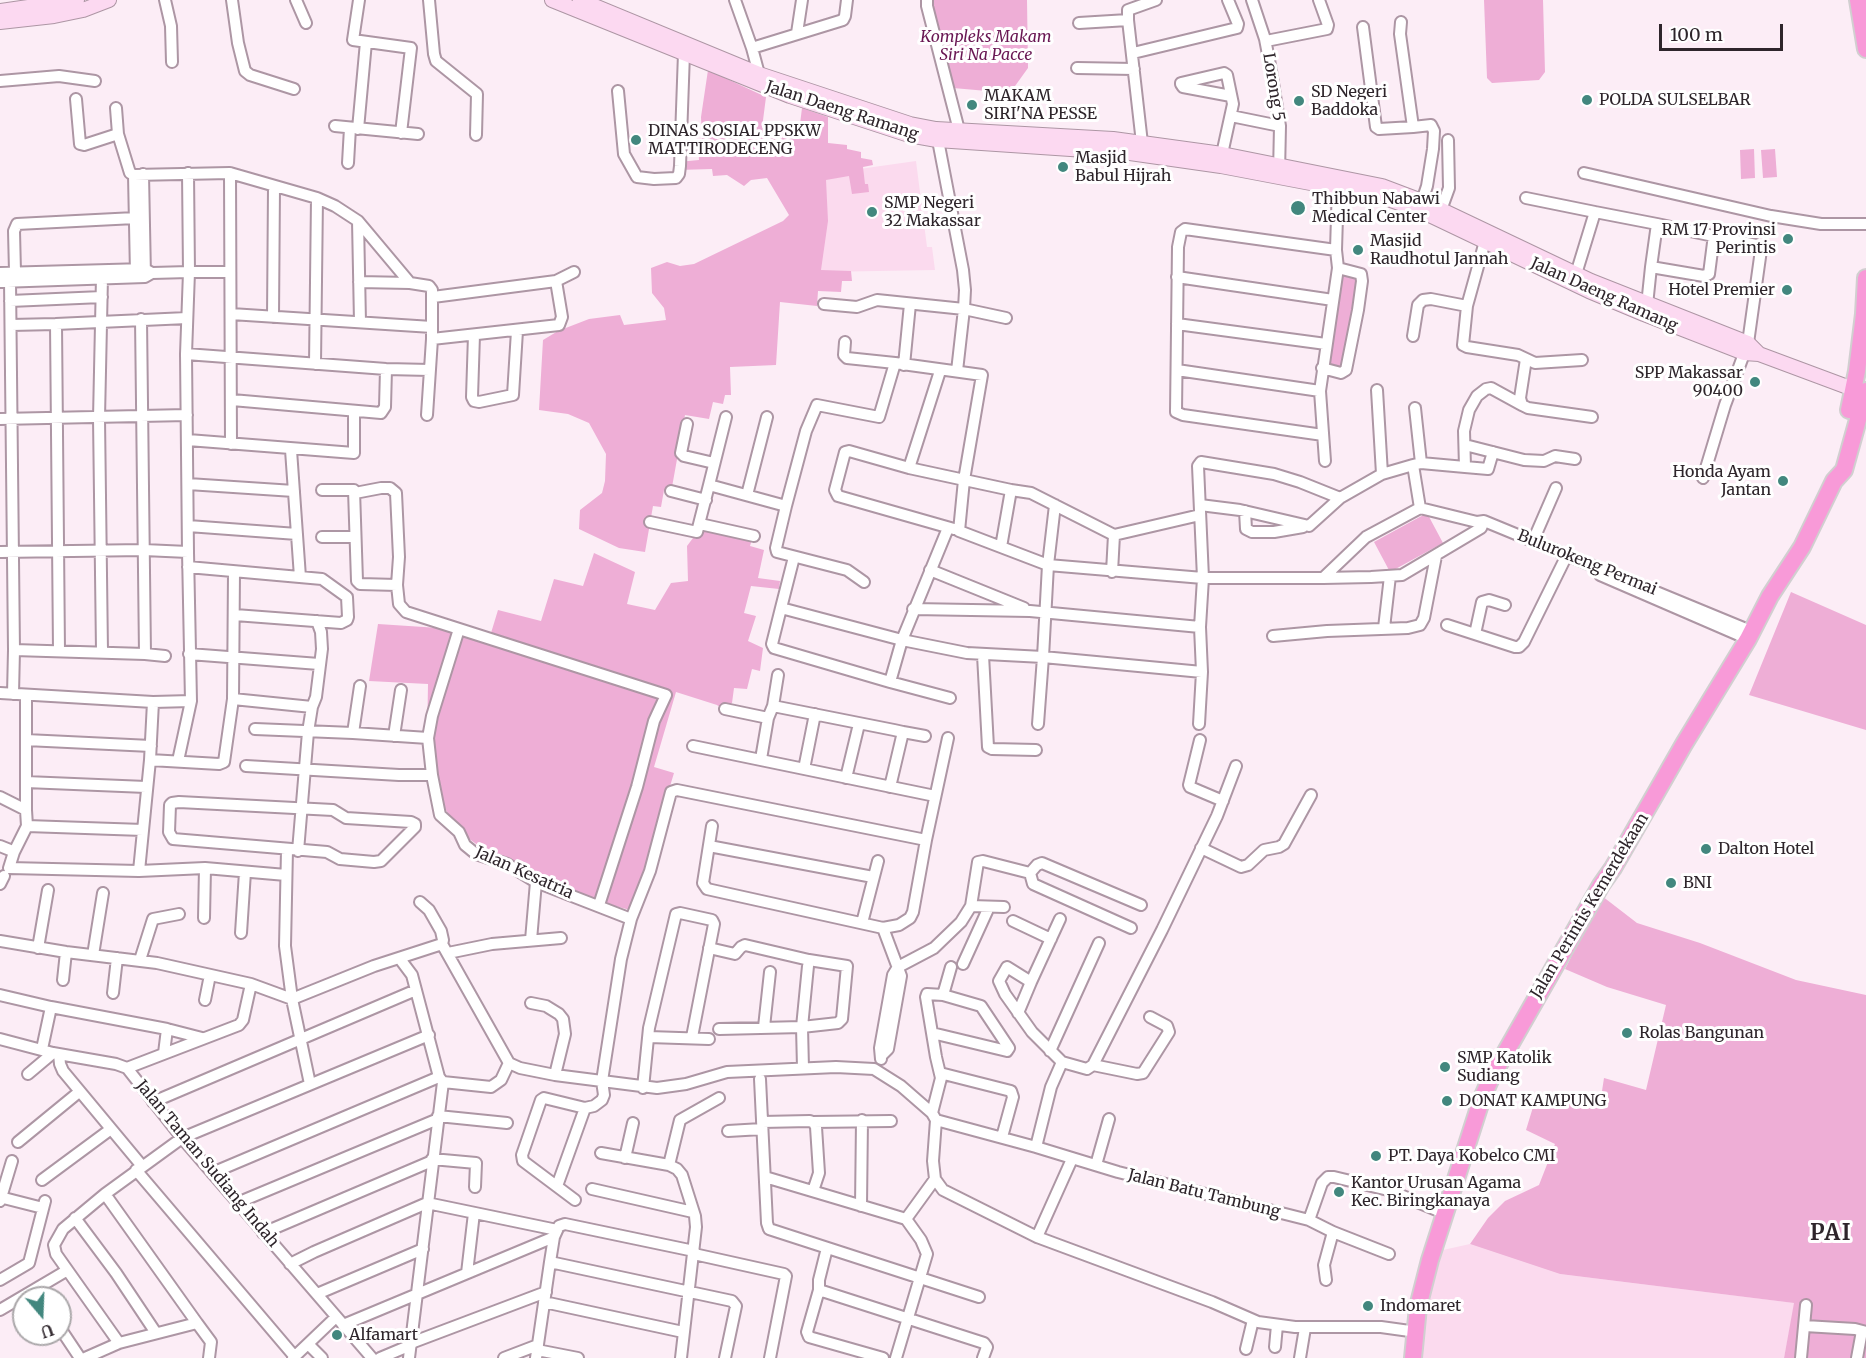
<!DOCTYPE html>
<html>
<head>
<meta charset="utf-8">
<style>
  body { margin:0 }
  #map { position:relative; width:1866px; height:1358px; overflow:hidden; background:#fcedf6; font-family:Merriweather,serif }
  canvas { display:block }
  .north { position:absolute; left:12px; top:1286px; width:60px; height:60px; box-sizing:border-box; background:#fff; border:2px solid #aba8aa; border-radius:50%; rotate:161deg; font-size:16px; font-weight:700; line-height:24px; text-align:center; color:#2e252b }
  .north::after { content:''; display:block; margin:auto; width:21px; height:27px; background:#42877e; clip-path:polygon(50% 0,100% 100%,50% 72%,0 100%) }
  .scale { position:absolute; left:1659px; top:24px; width:124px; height:27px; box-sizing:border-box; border:3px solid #2e252b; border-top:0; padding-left:8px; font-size:18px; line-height:21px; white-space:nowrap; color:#2e252b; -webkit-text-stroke:4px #fff; paint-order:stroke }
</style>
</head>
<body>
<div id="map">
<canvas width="1866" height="1358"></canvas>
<div class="north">U</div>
<div class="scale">100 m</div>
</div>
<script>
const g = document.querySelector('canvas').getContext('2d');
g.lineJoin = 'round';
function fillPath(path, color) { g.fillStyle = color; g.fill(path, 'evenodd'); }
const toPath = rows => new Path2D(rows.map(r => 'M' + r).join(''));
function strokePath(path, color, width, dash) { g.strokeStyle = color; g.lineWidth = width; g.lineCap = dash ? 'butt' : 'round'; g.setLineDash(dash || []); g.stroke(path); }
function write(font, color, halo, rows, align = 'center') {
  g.font = font + ' Merriweather,serif'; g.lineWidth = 6; g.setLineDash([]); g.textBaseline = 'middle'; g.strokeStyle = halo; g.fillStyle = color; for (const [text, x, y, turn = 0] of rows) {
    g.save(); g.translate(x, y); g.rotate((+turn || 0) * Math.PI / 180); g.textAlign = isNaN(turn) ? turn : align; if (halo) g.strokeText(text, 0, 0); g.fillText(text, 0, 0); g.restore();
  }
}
fillPath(toPath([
  [916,161,927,247,932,247,935,270,820,272,824,174],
  [1470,1244,1560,1274,1795,1303,1784,1358,1423,1358,1424,1318,1443,1250]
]), '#fbdaee');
fillPath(toPath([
  [930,0,1027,0,1028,68,1010,93,953,88],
  [1484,0,1543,0,1545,72,1539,80,1492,83,1487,78],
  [708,70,766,97,762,128,799,132,802,108,828,117,828,143,847,145,847,149,861,152,861,158,872,160,873,165,863,167,865,184,868,184,869,192,852,194,849,176,826,180,828,221,821,270,851,271,852,281,842,281,841,292,818,291,817,306,780,302,776,365,730,367,731,395,725,395,723,404,713,402,709,419,685,415,672,487,669,490,664,490,661,507,653,506,645,552,619,548,579,529,580,510,602,493,605,481,606,454,589,423,568,414,539,410,543,340,558,331,589,319,620,315,624,325,666,320,664,308,652,293,651,268,667,262,680,266,694,264,783,221,789,215,767,178,751,180,744,186,727,175,713,176,712,169,678,170,678,162,699,160,698,140,702,140,701,117],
  [1754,149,1755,178,1741,179,1740,150],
  [1775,149,1777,177,1763,178,1761,150],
  [1340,271,1360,277,1343,370,1324,367],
  [1427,513,1443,543,1390,572,1374,542],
  [705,526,753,536,750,546,764,550,758,578,780,581,779,589,751,586,744,613,756,616,748,641,763,648,760,671,752,669,747,689,734,688,732,703,722,709,717,705,676,692,654,767,674,773,644,872,630,910,570,894,512,870,457,830,435,790,427,743,428,684,369,681,378,624,439,628,459,624,491,633,498,610,541,621,554,579,583,586,594,553,635,572,627,604,655,610,671,583,688,581,687,546,693,538,701,537],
  [1791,592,1866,625,1866,730,1749,695],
  [1602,896,1637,923,1700,943,1796,980,1866,995,1866,1358,1784,1358,1794,1303,1560,1274,1470,1244,1488,1218,1505,1201,1539,1185,1555,1144,1526,1130,1537,1094,1600,1104,1604,1078,1646,1090,1666,1005,1607,987,1565,969]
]), '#eeaed6');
const minor = toPath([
  [165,0,171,26,172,62],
  [232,0,238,43,245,71,250,75,294,89],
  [296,0,306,23],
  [359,0,353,40,411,48,401,133],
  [429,0,434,54,436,61,477,94,476,135],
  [735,0,752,48,759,74,758,77],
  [927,0,927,6,961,138],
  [1252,0,1265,39,1270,65,1280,126,1279,173],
  [1401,22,1400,34,1413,127,1431,125,1434,131,1433,149,1427,186,1420,207],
  [1079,23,1128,20],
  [1363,27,1376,127,1379,129,1413,127],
  [797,33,802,0],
  [1266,41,1327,29,1328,25,1319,0],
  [752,48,843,20,845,16,847,0],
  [1133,53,1237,28,1238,24,1228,0],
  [1077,68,1134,69],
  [0,81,59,76,95,81],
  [1181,83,1224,73,1227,75,1233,104,1222,154],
  [1181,84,1183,87,1231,96],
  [618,91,624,154,637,177,654,179,676,178,679,174,680,166,684,53],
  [76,99,80,144,84,145,118,134],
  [116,108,118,134,130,173,134,175,230,173,317,198,335,206,358,221,410,283],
  [1231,116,1280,126],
  [335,126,418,134],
  [358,129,366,42],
  [937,135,963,270,965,290,964,309,1006,318],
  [1142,143,1128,20,1128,10,1156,0],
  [348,163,350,128],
  [188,173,189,272,230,272],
  [230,173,231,444],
  [1584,173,1771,216,1821,224,1866,224],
  [143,174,145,276],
  [134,175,136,274],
  [1526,198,1595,212],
  [1441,210,1449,188,1448,140],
  [358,221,360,322],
  [1657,224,1756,245,1761,250,1748,343,1725,405,1703,478],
  [1487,234,1467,306,1463,345,1467,347,1518,355,1535,363,1582,360],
  [15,272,14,231,17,224,135,218],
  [0,273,145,269,152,273],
  [1576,274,1595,212,1657,224,1651,267],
  [102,277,99,418,102,651],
  [1177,277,1333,300],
  [10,281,14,650],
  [0,282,145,277,152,273,189,272,186,354,188,552,144,550,0,552],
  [359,282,410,283,429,286,432,290,432,339,427,415],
  [433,297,556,281,574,272],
  [10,301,102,297],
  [824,304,857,307,877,300,964,309,957,371],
  [1647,305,1651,267,1704,276,1709,274,1714,235],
  [231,314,432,327],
  [273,317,274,187],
  [56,324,187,318],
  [1177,324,1326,344],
  [11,325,56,324,59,650],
  [474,335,472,397,474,401,479,402,513,395,517,331],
  [1413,336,1418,305,1423,300,1431,299,1467,306],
  [432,339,559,325,562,317,556,281],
  [845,342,844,355,847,358,895,363],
  [186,354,386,369,430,370],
  [1526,359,1520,398,1522,405,1528,408,1592,417],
  [315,364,317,198],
  [904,365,910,304],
  [1322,368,1341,373,1346,370,1358,310,1362,281,1361,274,1338,268],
  [1177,370,1320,391],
  [1377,390,1382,474],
  [232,400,381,413,385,407,386,369],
  [1415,408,1421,463,1413,465,1420,508],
  [726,417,709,485,786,506,806,431,817,405,879,417,895,363,982,375,964,480,959,531,1048,565,1203,578,1198,466,1201,462,1274,474,1300,482,1340,498],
  [0,419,187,415],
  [687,424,681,453,684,456,714,463],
  [1323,435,1183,415,1176,412,1178,247,1181,232,1185,229,1336,250],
  [188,440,354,453,354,412],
  [1465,445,1524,460,1544,461,1555,456,1575,459],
  [291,450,300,577],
  [1325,461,1320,391,1338,268,1336,250,1338,183],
  [1421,463,1465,467,1464,431,1469,410,1477,396,1486,389,1491,388,1522,405],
  [1465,467,1488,469,1493,452],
  [909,468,940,371],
  [188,484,294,491],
  [322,490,354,490,357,581,360,584,397,585,399,604,406,612,666,695,654,721,637,787,599,905],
  [671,491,706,500],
  [355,493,381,488,390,488,396,493,399,557,397,585],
  [747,495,767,417],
  [1200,505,1240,510,1309,526],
  [786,506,776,548,777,552,847,570,864,582],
  [1245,511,1246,529,1252,532,1274,532,1303,527],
  [650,522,697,532,709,485],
  [700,524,754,536],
  [188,526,297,534],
  [1309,526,1340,498,1382,474,1413,465],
  [948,528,902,640,967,653,1043,657,1048,565,1055,505],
  [954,529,838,496,835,490,845,452,849,451,909,468,1011,490],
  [322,537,355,537],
  [1533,541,1556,488],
  [1001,547,1011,490,1031,493,1114,535,1200,515],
  [794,557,781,608,902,640,890,682,950,698],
  [188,567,322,579,347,597,348,617,347,620,341,623,235,615],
  [930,570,1024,608],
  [1112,572,1114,535],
  [1600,575,1748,639],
  [1323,578,1371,577,1402,575,1481,528,1484,521],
  [781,608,772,644,774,648,890,682],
  [913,609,1030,611,1200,627,1203,578,1323,578,1366,537,1420,508,1477,522,1484,521,1751,631],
  [1447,625,1515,647,1519,647,1524,642,1564,561],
  [1384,628,1390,576],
  [459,629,432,716,428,738,432,775,440,815,459,832,465,845,476,854,507,864,536,882,631,919],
  [1475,634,1482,602,1489,600,1505,605],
  [1273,636,1327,631,1408,628,1420,625,1424,618,1436,556],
  [145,654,165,656],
  [189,654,319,664],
  [983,655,988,747,992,749,1036,750],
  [0,693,153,702,191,701,188,552],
  [13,694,14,650,145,654,141,319],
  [233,699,312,707],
  [773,706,778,675],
  [725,709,768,718],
  [1038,724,1043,657,1202,672,1200,627],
  [1199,724,1202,672],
  [255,729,353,733,428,738],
  [903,732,925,736],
  [353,733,360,686],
  [394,736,401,690],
  [26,740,151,746],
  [1200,740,1189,785,1190,787,1223,801],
  [693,746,935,796],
  [761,759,768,718,773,706,894,730,903,732,890,787],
  [150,760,219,764,224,762,233,699,234,572],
  [178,761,191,701],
  [246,766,399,775,432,775],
  [804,769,815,714],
  [846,778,859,724],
  [26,782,146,787],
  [0,797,26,810,26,695],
  [179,802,333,810,346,818,411,822,415,824,415,827,381,861,374,862,340,859,327,852,173,839,169,832,170,805,172,803,179,802],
  [26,810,27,826,14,852,9,868,139,871,205,868,286,875],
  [27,826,143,830],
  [712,826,703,883,707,889,883,928,901,976,888,1049,882,1055],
  [0,846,10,850],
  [709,846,873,877],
  [1201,848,1241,867,1248,865,1264,850,1279,847,1284,844,1311,795],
  [287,850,285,946,292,999,310,1084],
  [298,851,308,732,312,707,316,697,322,649,321,632,317,621],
  [139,871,150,760,153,702],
  [0,884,4,876],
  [420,902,429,910,441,931,443,940,442,944,509,1063,520,1068,555,1075,657,1088,686,1084,727,1072,836,1067,874,1069,901,1086,932,1113,936,1120,933,1161,935,1179,943,1190,1037,1237,1212,1302,1258,1322,1295,1327,1381,1327,1417,1332],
  [971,906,1004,907],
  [204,918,205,868],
  [1013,921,1051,939],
  [862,923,878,861],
  [883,928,899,925,910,918,913,912,926,840,948,738],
  [1131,928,1033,884,1030,873,1037,865,1042,863,1141,905],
  [241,933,245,872],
  [531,940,536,882],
  [0,941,66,952,157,963,251,984,292,999,374,966,442,944],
  [38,948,48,890],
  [709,948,735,954,741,947,745,945,809,960,847,966,842,1019,838,1023,802,1027,719,1029],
  [448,953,492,944,561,938],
  [93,955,103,893],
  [400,959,412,975,439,1077,443,1082,409,1358],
  [140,960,153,919,179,914],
  [963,964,989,907],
  [63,980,66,952],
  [1031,982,1060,919],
  [113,993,117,958],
  [0,995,51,1007,167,1029,202,1038],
  [943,995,951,967],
  [205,1000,210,975],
  [531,1003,546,1006,559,1014,563,1019,565,1034,555,1075],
  [1018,1013,1031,982,1007,967,999,981,1005,994,1032,1032,1062,1062,1051,1087,1036,1147],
  [764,1027,770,972],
  [649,1037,709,1039],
  [0,1039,53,1053,116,1064,127,1068,182,1138,372,1358],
  [42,1049,51,1007],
  [1050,1051,1099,943],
  [164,1053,167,1029],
  [59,1054,60,1064,63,1071,142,1166],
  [881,1059,880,1048,893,975,898,967,934,948,961,922,971,906,978,862,983,861,1030,873],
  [1062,1062,1087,1069,1093,1065,1162,930,1217,816,1236,766],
  [1093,1065,1137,1074,1143,1073,1169,1032,1167,1026,1150,1017],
  [127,1068,239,1025,243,1020,251,984],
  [803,1068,802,1027,808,966],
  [940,1073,1011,1091,1013,1097,1002,1137],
  [28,1074,53,1053],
  [760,1079,767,1223,769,1229,979,1297],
  [443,1082,491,1087,501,1080,509,1063],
  [643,1088,649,1028,676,914,680,913,712,920,714,924,692,1037],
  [153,1102,416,990],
  [932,1113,941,1078,936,1057,926,997,927,994,943,995,981,1006,1009,1048,1007,1051,932,1033],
  [438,1116,507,1123],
  [936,1120,1036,1147,1118,1172,1309,1220,1322,1183,1328,1177,1334,1177,1388,1190,1444,1213],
  [762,1122,810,1121,814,1123,816,1127,819,1173,813,1191],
  [813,1122,891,1121],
  [728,1131,762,1129],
  [18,1142,79,1092],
  [601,1153,669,1165,677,1169,682,1175,695,1216,696,1227,681,1358],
  [625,1158,633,1123],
  [432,1159,476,1163,475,1187],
  [669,1165,680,1120,719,1098],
  [1096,1165,1109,1119],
  [136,1170,295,1357],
  [212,1173,439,1077],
  [765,1177,906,1219],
  [42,1180,111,1129],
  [557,1186,585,1108],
  [592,1189,693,1212],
  [105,1194,197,1323],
  [0,1197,43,1208],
  [575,1200,523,1161,522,1155,541,1100,544,1098,585,1108,594,1106,602,1100,604,1095,602,1081,621,959,631,919,650,871,671,792,677,790,926,840],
  [0,1201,12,1161],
  [237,1203,438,1119],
  [861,1206,862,1120],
  [75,1218,116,1273,156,1333],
  [1309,1220,1333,1232,1389,1254],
  [263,1233,432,1161],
  [1037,1237,1072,1159],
  [827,1248,819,1280,819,1290,984,1343,987,1347,983,1358],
  [694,1254,784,1274,786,1276,770,1358],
  [550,1262,732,1301,736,1306,725,1358],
  [290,1264,314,1252,427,1203,557,1230],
  [467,1273,474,1213],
  [0,1280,29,1263,45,1201],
  [1326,1280,1324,1265,1333,1232],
  [819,1290,807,1332,809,1337,883,1358],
  [317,1294,423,1249],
  [544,1302,683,1332],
  [0,1310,66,1271],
  [343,1325,554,1237],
  [1805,1326,1855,1329,1866,1332],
  [60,1328,80,1358],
  [119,1343,56,1254,54,1245,63,1229,105,1194,182,1138,429,1035],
  [411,1343,546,1292],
  [308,1344,322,1358],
  [1275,1347,1277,1325],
  [1246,1349,1253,1320],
  [537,1350,578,1358],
  [85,1358,119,1343,197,1323,211,1342,209,1358],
  [293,1358,336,1317],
  [380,1358,411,1345],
  [504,1358,538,1345],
  [536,1358,550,1262,554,1237,559,1226,565,1224,694,1251],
  [896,1358,927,1254,921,1240,906,1219,935,1179],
  [1300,1358,1305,1328],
  [1801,1358,1806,1305],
  [1857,1358,1862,1331]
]);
const secondary = toPath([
  [552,0,790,96,909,135,937,140,1130,153,1221,166,1379,196,1419,210,1589,291,1644,314,1744,353,1759,354,1861,392],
  [580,0,759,74,910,124,936,129,1113,139,1222,154,1382,186,1427,203,1591,281,1748,343,1759,354],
  [0,11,77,0],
  [0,22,54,16,83,10,109,0]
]);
const trunk = toPath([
  [1858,0,1866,49],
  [1849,410,1857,371,1864,314,1866,278],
  [1413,1358,1418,1307,1430,1260,1482,1098,1491,1078,1601,885,1613,868,1684,744,1748,639,1770,596,1802,547,1834,481,1844,470,1866,391]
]);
strokePath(minor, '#ad96a4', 14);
strokePath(secondary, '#ad96a4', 16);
strokePath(trunk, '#d1cfd0', 20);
strokePath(minor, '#fff', 10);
strokePath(secondary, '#fcd9f1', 14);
strokePath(trunk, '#f89ad8', 16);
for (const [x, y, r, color] of [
  [1587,100,6,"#42877e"],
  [1299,101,6,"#42877e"],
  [972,105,6,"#42877e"],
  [636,140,6,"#42877e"],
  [1063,167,6,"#42877e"],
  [1298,208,8,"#42877e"],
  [872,212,6,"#42877e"],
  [1788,239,6,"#42877e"],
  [1358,250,6,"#42877e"],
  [1787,290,6,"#42877e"],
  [1755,382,6,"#42877e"],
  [1783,481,6,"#42877e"],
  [1706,849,6,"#42877e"],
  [1671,883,6,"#42877e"],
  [1627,1033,6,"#42877e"],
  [1445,1067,6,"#42877e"],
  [1447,1101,6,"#42877e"],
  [1376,1156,6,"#42877e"],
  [1339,1192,6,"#42877e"],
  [1368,1306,6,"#42877e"],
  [337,1335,6,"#42877e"]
]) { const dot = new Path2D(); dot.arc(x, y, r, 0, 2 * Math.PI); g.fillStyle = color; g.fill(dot); strokePath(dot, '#fff', 2); }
write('italic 16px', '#691753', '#fff', [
  ["Kompleks Makam",986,37],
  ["Siri Na Pacce",986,55]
]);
write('16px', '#2e252b', '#fff', [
  ["Lorong 5",1273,87,81],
  ["Jalan Daeng Ramang",842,111,18],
  ["Jalan Daeng Ramang",1604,295,24],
  ["Bulurokeng Permai",1587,563,22],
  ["Jalan Kesatria",524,873,24],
  ["Jalan Perintis Kemerdekaan",1590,906,-59],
  ["Jalan Taman Sudiang Indah",207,1164,50],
  ["Jalan Batu Tambung",1204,1194,14]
]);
write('16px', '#2e252b', '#fff', [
  ["SD Negeri",1311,92],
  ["Baddoka",1311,110],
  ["MAKAM",984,96],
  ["SIRI'NA PESSE",984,114],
  ["POLDA SULSELBAR",1599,100],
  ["DINAS SOSIAL PPSKW",648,131],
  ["MATTIRODECENG",648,149],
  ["Masjid",1075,158],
  ["Babul Hijrah",1075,176],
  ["Thibbun Nabawi",1312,199],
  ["Medical Center",1312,217],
  ["SMP Negeri",884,203],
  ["32 Makassar",884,221],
  ["RM 17 Provinsi",1776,230,"right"],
  ["Perintis",1776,248,"right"],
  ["Masjid",1370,241],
  ["Raudhotul Jannah",1370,259],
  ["Hotel Premier",1775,290,"right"],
  ["SPP Makassar",1743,373,"right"],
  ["90400",1743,391,"right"],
  ["Honda Ayam",1771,472,"right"],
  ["Jantan",1771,490,"right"],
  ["Dalton Hotel",1718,849],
  ["BNI",1683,883],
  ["Rolas Bangunan",1639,1033],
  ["SMP Katolik",1457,1058],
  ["Sudiang",1457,1076],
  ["DONAT KAMPUNG",1459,1101],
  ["PT. Daya Kobelco CMI",1388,1156],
  ["Kantor Urusan Agama",1351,1183],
  ["Kec. Biringkanaya",1351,1201],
  ["Indomaret",1380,1306],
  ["Alfamart",349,1335]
], 'left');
g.letterSpacing = '1.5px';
write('bold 22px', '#2e252b', '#fff', [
  ["PAI",1831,1234]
]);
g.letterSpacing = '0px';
</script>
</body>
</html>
